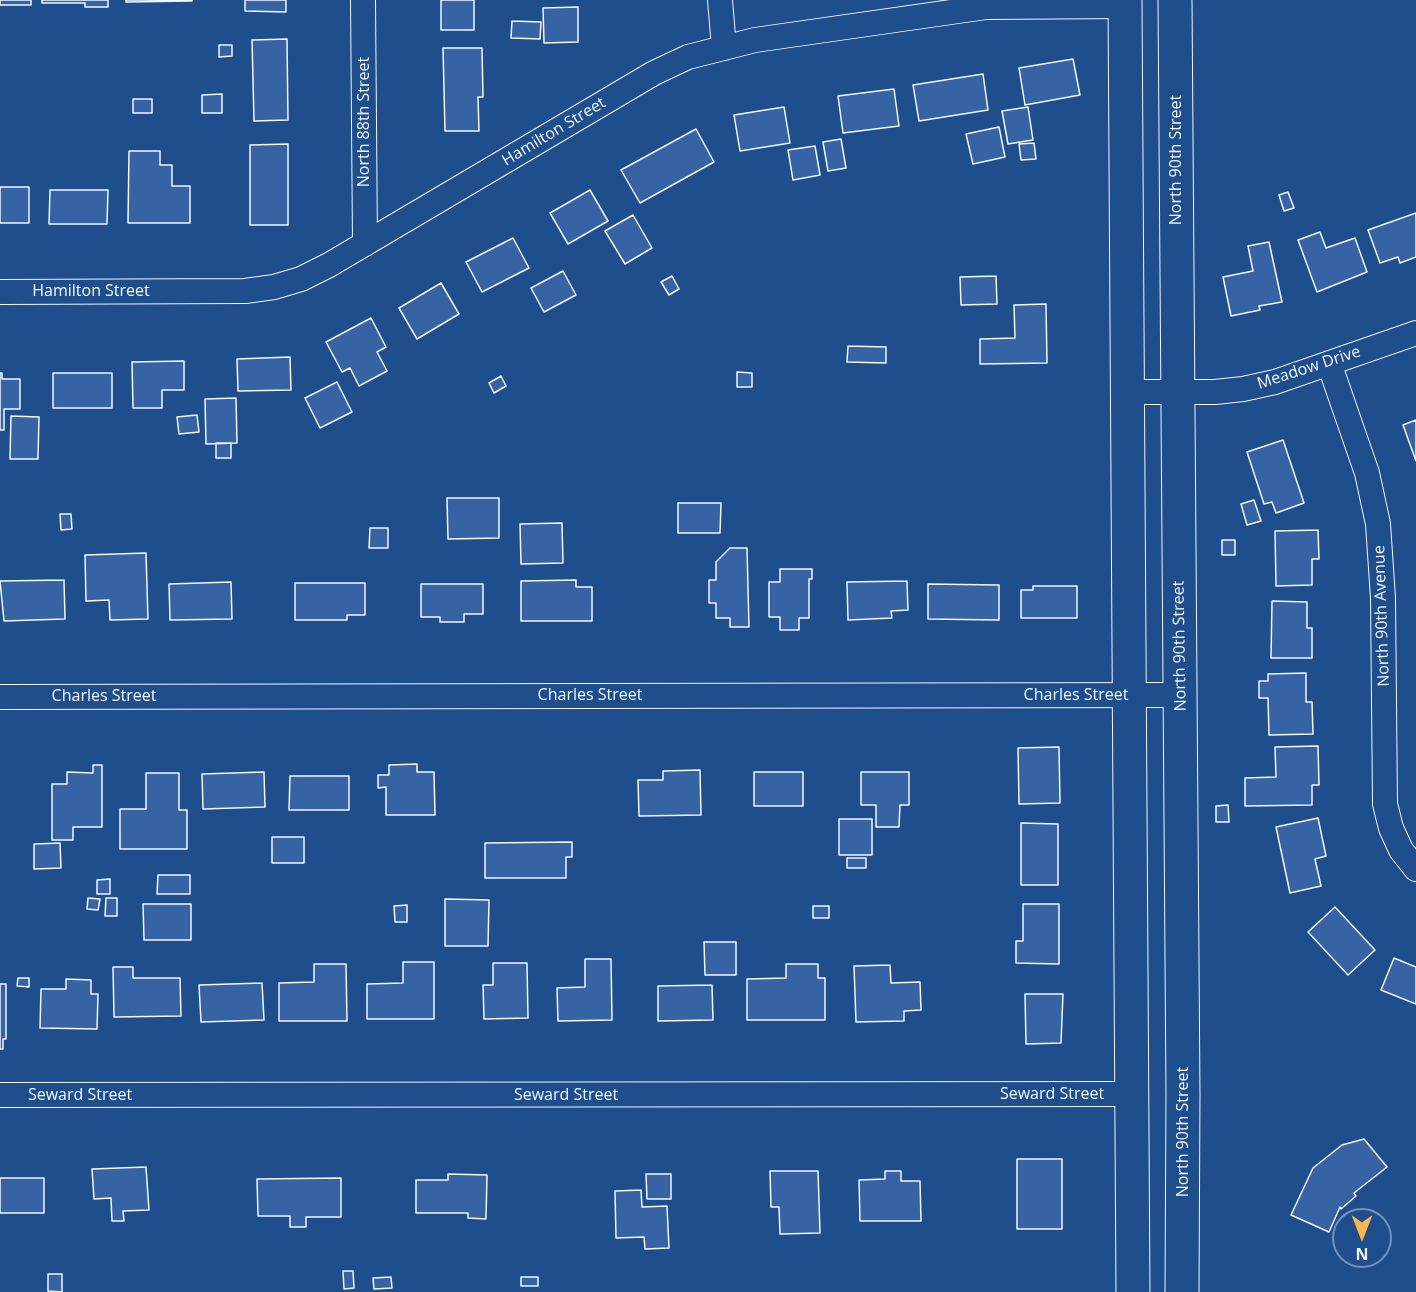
<!DOCTYPE html>
<html>
<head>
<meta charset="utf-8">
<style>
  body { margin:0 }
  #map { position:relative; width:1416px; height:1292px; overflow:hidden; background:#1f4e8c; font-family:"Open Sans",sans-serif }
  canvas { display:block }
  .north { position:absolute; left:1332px; top:1208px; width:60px; height:60px; box-sizing:border-box; background:#1f4e8c; border:2px solid #7391ba; border-radius:50%; rotate:180deg; font-size:16px; font-weight:700; line-height:24px; text-align:center; color:#f2f6ff }
  .north::after { content:''; display:block; margin:auto; width:21px; height:27px; background:#ffb74d; clip-path:polygon(50% 0,100% 100%,50% 72%,0 100%) }
</style>
</head>
<body>
<div id="map">
<canvas width="1416" height="1292"></canvas>
<div class="north">N</div>
</div>
<script>
const g = document.querySelector('canvas').getContext('2d');
g.lineJoin = 'round';
function fillPath(path, color) { g.fillStyle = color; g.fill(path, 'evenodd'); }
const toPath = rows => new Path2D(rows.map(r => 'M' + r).join(''));
function strokePath(path, color, width, dash) { g.strokeStyle = color; g.lineWidth = width; g.lineCap = dash ? 'butt' : 'round'; g.setLineDash(dash || []); g.stroke(path); }
function write(font, color, halo, rows, align = 'center') {
  g.font = font + ' "Open Sans",sans-serif'; g.lineWidth = 4.5; g.setLineDash([]); g.textBaseline = 'middle'; g.strokeStyle = halo; g.fillStyle = color; for (const [text, x, y, turn = 0] of rows) {
    g.save(); g.translate(x, y); g.rotate((+turn || 0) * Math.PI / 180); g.textAlign = isNaN(turn) ? turn : align; if (halo) g.strokeText(text, 0, 0); g.fillText(text, 0, 0); g.restore();
  }
}
const building = toPath([
  [0,0,31,0,31,5,0,5,0,0],
  [42,0,108,0,108,7,85,7,85,3,42,3,42,0],
  [126,0,192,0,192,1,126,2,126,0],
  [245,0,286,0,286,12,245,11,245,0],
  [441,0,474,0,474,30,441,30,441,0],
  [578,7,578,42,544,43,543,8,578,7],
  [512,21,541,22,540,39,511,38,512,21],
  [287,39,288,120,254,121,252,40,287,39],
  [219,45,232,45,232,56,219,57,219,45],
  [443,48,482,48,483,97,478,97,479,131,445,131,443,48],
  [1073,59,1080,95,1025,105,1019,68,1073,59],
  [983,74,988,110,919,121,913,85,983,74],
  [894,89,899,126,843,133,838,96,894,89],
  [222,94,222,113,202,113,202,95,222,94],
  [133,99,152,99,152,113,133,113,133,99],
  [784,107,790,143,740,151,734,115,784,107],
  [1028,107,1033,140,1008,144,1002,111,1028,107],
  [999,127,1005,157,973,164,966,134,999,127],
  [696,129,714,162,640,203,621,170,696,129],
  [841,139,846,168,828,171,823,142,841,139],
  [1034,143,1036,159,1021,160,1019,144,1034,143],
  [288,144,288,225,250,225,250,145,288,144],
  [815,146,820,175,793,180,788,150,815,146],
  [129,151,160,151,160,165,172,165,172,186,190,186,190,223,128,223,129,151],
  [0,187,29,187,29,223,0,223,0,187],
  [50,190,108,190,107,224,49,224,50,190],
  [590,190,608,221,568,244,550,213,590,190],
  [1288,192,1294,208,1284,211,1279,195,1288,192],
  [1416,213,1416,257,1400,263,1398,257,1380,263,1368,230,1416,213],
  [633,215,652,248,625,264,605,231,633,215],
  [1320,232,1326,248,1355,238,1367,272,1317,292,1298,240,1320,232],
  [513,238,529,268,482,292,466,262,513,238],
  [1269,242,1282,302,1259,306,1260,310,1231,316,1223,277,1253,271,1248,246,1269,242],
  [563,271,576,295,544,312,531,288,563,271],
  [672,276,679,289,669,295,661,282,672,276],
  [996,276,997,304,961,305,960,277,996,276],
  [441,283,459,314,417,339,399,308,441,283],
  [1046,304,1047,363,980,364,980,339,1015,338,1014,305,1046,304],
  [371,318,386,347,377,352,387,371,359,386,350,368,342,372,326,342,371,318],
  [848,346,886,347,886,363,847,362,848,346],
  [290,357,291,390,238,391,237,359,290,357],
  [184,361,184,390,162,390,162,408,133,408,132,362,184,361],
  [737,372,752,373,752,387,737,387,737,372],
  [0,373,2,373,2,379,20,379,20,409,4,409,4,430,0,430,0,373],
  [53,373,112,373,112,408,53,408,53,373],
  [501,376,506,386,494,393,489,383,501,376],
  [337,382,352,412,320,428,305,398,337,382],
  [236,398,237,443,206,444,205,399,236,398],
  [197,415,199,432,179,434,177,417,197,415],
  [11,416,39,417,38,459,10,459,11,416],
  [1416,420,1416,461,1403,425,1416,420],
  [1283,440,1304,503,1276,513,1272,502,1264,504,1247,452,1283,440],
  [216,443,231,443,231,458,216,458,216,443],
  [447,498,499,498,499,538,448,539,447,498],
  [1254,500,1261,521,1247,525,1241,504,1254,500],
  [678,503,721,503,720,533,678,533,678,503],
  [60,514,71,514,72,529,61,530,60,514],
  [562,523,563,563,521,564,520,524,562,523],
  [370,528,388,528,388,548,369,548,370,528],
  [1318,530,1319,559,1312,559,1312,585,1276,586,1275,531,1318,530],
  [1222,540,1235,540,1235,555,1222,555,1222,540],
  [730,548,747,548,749,627,730,627,730,618,716,618,716,603,709,603,709,580,716,580,716,562,730,548],
  [146,553,148,619,110,620,109,600,86,601,85,555,146,553],
  [780,569,812,569,812,579,809,579,809,618,799,618,799,630,780,630,780,617,769,617,769,582,780,582,780,569],
  [64,580,65,619,4,621,0,581,64,580],
  [576,580,576,587,592,587,592,621,521,621,521,581,576,580],
  [907,581,908,610,891,611,892,618,848,620,847,582,907,581],
  [231,582,232,619,170,620,169,584,231,582],
  [295,583,365,583,365,615,347,615,347,620,295,620,295,583],
  [421,584,483,584,483,614,464,614,464,622,440,622,440,617,421,617,421,584],
  [928,584,999,585,999,620,928,619,928,584],
  [1033,586,1077,586,1077,618,1021,618,1021,590,1033,590,1033,586],
  [1272,601,1307,602,1307,628,1312,628,1312,658,1271,658,1272,601],
  [1306,673,1306,702,1312,702,1313,734,1269,735,1268,698,1259,698,1259,681,1268,681,1268,674,1306,673],
  [1318,746,1319,785,1312,785,1312,805,1245,806,1245,778,1276,777,1275,747,1318,746],
  [1059,747,1060,803,1019,804,1018,748,1059,747],
  [417,764,417,772,434,772,435,815,386,815,386,787,378,788,378,775,389,775,389,765,417,764],
  [93,765,102,765,102,827,73,827,73,840,52,840,52,784,67,784,67,772,93,773,93,765],
  [700,770,701,815,639,816,638,780,663,780,663,771,700,770],
  [264,772,265,807,203,809,202,774,264,772],
  [754,772,803,772,803,806,754,806,754,772],
  [861,772,909,772,909,805,900,805,899,827,876,827,876,805,861,805,861,772],
  [146,773,179,773,179,810,187,810,187,849,120,849,120,809,146,809,146,773],
  [290,776,349,776,349,810,289,810,290,776],
  [1228,805,1229,822,1216,822,1216,806,1228,805],
  [1318,818,1326,856,1315,859,1321,886,1290,893,1276,827,1318,818],
  [839,819,872,819,872,855,839,855,839,819],
  [1021,823,1058,824,1058,885,1021,885,1021,823],
  [272,837,304,837,304,863,272,863,272,837],
  [572,842,572,857,566,857,566,878,485,878,485,843,572,842],
  [60,843,61,868,34,869,34,844,60,843],
  [847,858,866,858,866,868,847,868,847,858],
  [158,875,190,875,190,894,157,894,158,875],
  [110,879,110,894,97,894,97,880,110,879],
  [88,898,100,899,98,910,87,909,88,898],
  [106,898,117,898,117,916,105,916,106,898],
  [445,899,489,900,488,946,445,946,445,899],
  [143,904,191,904,191,940,144,940,143,904],
  [1023,904,1059,904,1059,964,1016,963,1016,941,1023,941,1023,904],
  [407,905,407,922,395,922,394,906,407,905],
  [813,906,829,906,829,918,813,918,813,906],
  [1335,907,1375,950,1348,975,1308,932,1335,907],
  [704,942,736,942,736,975,705,975,704,942],
  [1394,958,1416,967,1416,1004,1381,990,1394,958],
  [585,959,611,959,612,1020,558,1021,557,988,585,987,585,959],
  [403,962,434,962,434,1019,367,1019,367,984,403,983,403,962],
  [493,963,527,963,528,1018,484,1019,483,985,493,985,493,963],
  [314,964,346,964,347,1021,279,1021,279,983,314,982,314,964],
  [786,964,818,964,818,978,825,978,825,1020,747,1020,747,979,786,978,786,964],
  [890,965,891,983,920,982,921,1010,904,1011,904,1021,856,1022,854,966,890,965],
  [113,967,133,967,133,978,180,978,181,1016,114,1017,113,967],
  [18,978,29,978,29,987,17,986,18,978],
  [66,979,91,980,91,994,98,994,97,1029,40,1028,41,989,66,989,66,979],
  [262,983,264,1020,201,1022,199,985,262,983],
  [0,984,6,984,6,1039,3,1039,3,1049,0,1049,0,984],
  [712,985,713,1020,658,1021,658,986,712,985],
  [1025,994,1063,994,1061,1043,1026,1044,1025,994],
  [1364,1139,1387,1167,1354,1193,1356,1196,1341,1209,1340,1207,1329,1232,1291,1215,1313,1168,1342,1145,1364,1139],
  [1017,1159,1062,1159,1062,1229,1017,1229,1017,1159],
  [146,1167,149,1210,123,1211,124,1221,112,1221,111,1198,94,1199,92,1169,146,1167],
  [770,1171,818,1171,820,1233,780,1234,779,1207,771,1207,770,1171],
  [885,1171,901,1171,901,1181,920,1181,921,1221,860,1221,859,1180,885,1179,885,1171],
  [448,1174,487,1175,486,1219,468,1218,468,1213,416,1213,416,1180,448,1180,448,1174],
  [646,1174,671,1174,671,1199,647,1199,646,1174],
  [0,1178,44,1178,44,1213,0,1213,0,1178],
  [341,1178,341,1217,306,1217,306,1227,290,1227,290,1216,258,1216,257,1179,341,1178],
  [641,1190,642,1207,667,1206,669,1248,645,1249,644,1237,616,1238,615,1191,641,1190],
  [343,1271,353,1271,354,1288,344,1289,343,1271],
  [48,1274,62,1274,62,1292,48,1291,48,1274],
  [391,1277,392,1288,374,1289,373,1278,391,1277],
  [521,1277,538,1277,538,1286,521,1286,521,1277]
]);
fillPath(building, '#3563a3');
strokePath(building, '#f2f6ff', 1.5);
const minor = toPath([
  [363,0,365,244],
  [720,0,724,48],
  [0,292,245,291,274,287,301,279,329,265,654,73,688,57,755,40,986,7,1125,6],
  [1329,363,1367,473,1378,524,1383,598,1385,804,1391,828,1401,850,1416,869],
  [1128,392,1215,392,1243,389,1275,382,1416,333],
  [0,697,1180,695],
  [0,1095,1132,1094]
]);
const primary = toPath([
  [1125,0,1133,1292],
  [1175,0,1183,1093,1182,1292]
]);
strokePath(minor, '#f2f6ff', 26);
strokePath(primary, '#f2f6ff', 35);
strokePath(minor, '#1f4e8c', 24);
strokePath(primary, '#1f4e8c', 33);
write('16px', '#f2f6ff', '#1f4e8c', [
  ["North 88th Street",364,122,-90],
  ["Hamilton Street",554,132,-31],
  ["North 90th Street",1176,160,-90],
  ["Hamilton Street",91,291],
  ["Meadow Drive",1309,368,-18],
  ["North 90th Avenue",1382,616,-92],
  ["North 90th Street",1180,646,-91],
  ["Charles Street",590,695],
  ["Charles Street",1076,695],
  ["Charles Street",104,696],
  ["Seward Street",1052,1094],
  ["Seward Street",80,1095],
  ["Seward Street",566,1095],
  ["North 90th Street",1183,1132,-90]
]);
</script>
</body>
</html>
